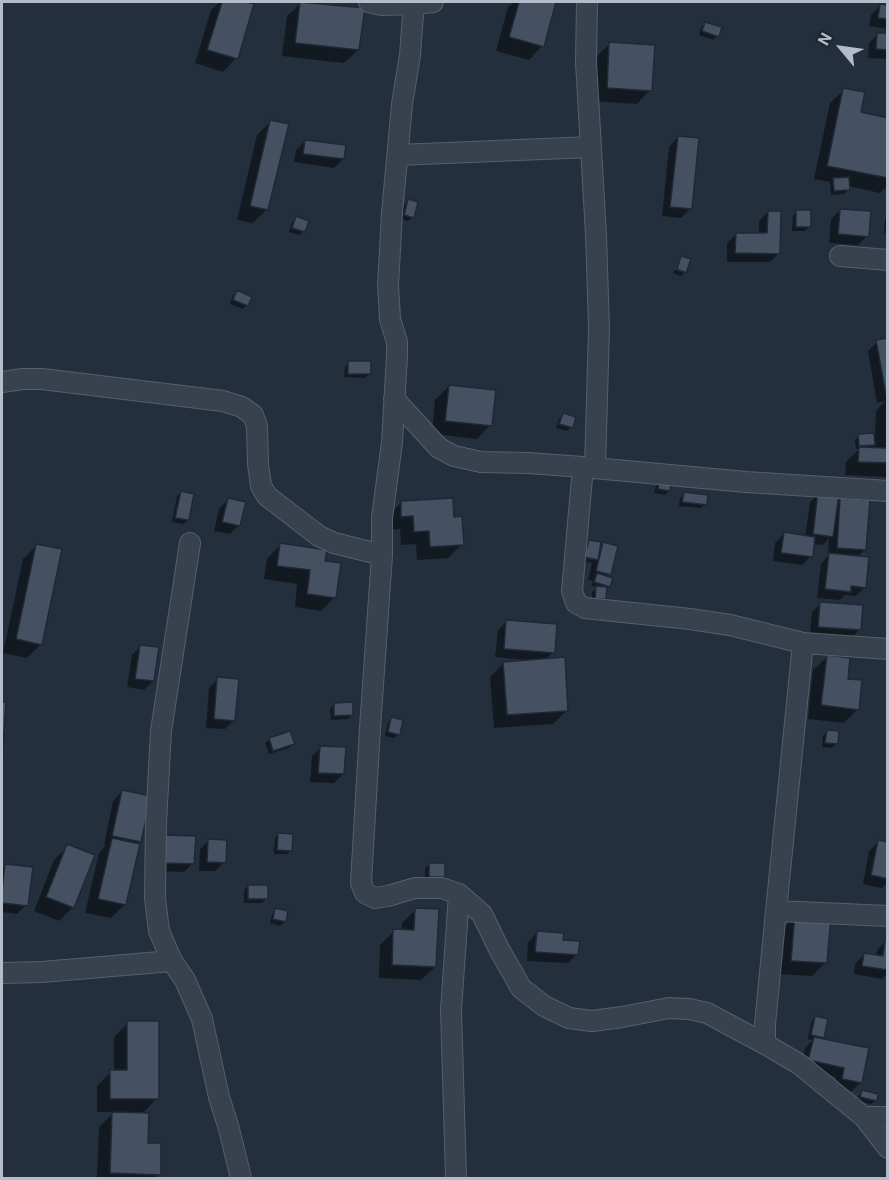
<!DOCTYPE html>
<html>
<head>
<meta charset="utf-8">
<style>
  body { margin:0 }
  #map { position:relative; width:889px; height:1180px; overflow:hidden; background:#242f3e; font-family:Roboto,sans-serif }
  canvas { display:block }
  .frame { position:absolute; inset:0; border:3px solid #b4bcc9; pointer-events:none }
  .north { position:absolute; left:811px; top:18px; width:60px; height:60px; -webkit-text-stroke:4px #1d2633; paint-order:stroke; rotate:299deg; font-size:16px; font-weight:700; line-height:24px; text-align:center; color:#b4bcc9 }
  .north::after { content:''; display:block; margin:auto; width:21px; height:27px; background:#b4bcc9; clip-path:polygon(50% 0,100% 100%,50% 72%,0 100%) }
</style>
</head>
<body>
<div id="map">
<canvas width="889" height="1180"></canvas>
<div class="frame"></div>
<div class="north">N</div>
</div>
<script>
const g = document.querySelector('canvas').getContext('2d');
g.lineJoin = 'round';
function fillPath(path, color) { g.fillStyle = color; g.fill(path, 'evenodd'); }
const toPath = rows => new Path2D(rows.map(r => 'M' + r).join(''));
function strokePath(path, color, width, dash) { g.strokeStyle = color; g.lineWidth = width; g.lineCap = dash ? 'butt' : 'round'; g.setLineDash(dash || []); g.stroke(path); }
fillPath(toPath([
  [220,2,242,2,252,5,236,58,223,72,195,63,211,10],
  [514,2,554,2,542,46,529,60,496,51,508,7],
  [301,3,358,50,344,63,282,56,287,16],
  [880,6,888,7,888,29,869,26,871,15],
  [705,24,718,36,713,40,699,35,701,28],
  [878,34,888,35,888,59,868,58,869,43],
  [610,44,650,90,637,104,594,101,596,57],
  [844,90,859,114,888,142,888,185,880,193,848,186,848,190,844,194,831,195,830,182,814,179,830,103],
  [270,122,267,209,253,223,237,220,257,135],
  [678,137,690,209,681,218,662,216,669,147],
  [305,141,343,159,334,168,294,162,296,150],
  [408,201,413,217,408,221,400,219,404,205],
  [840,210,867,236,858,245,829,243,831,219],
  [797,211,809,227,805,231,792,231,793,216],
  [768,212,779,253,770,262,727,262,727,243,736,234,759,235,759,221],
  [888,217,888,233,884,233,885,219],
  [296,218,303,231,299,235,289,232,292,222],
  [675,270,684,273,681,276,673,273],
  [237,292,247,305,243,309,230,304,233,296],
  [888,340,888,477,845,475,846,462,859,449,856,449,855,440,859,436,875,435,876,411,885,401,877,403,868,351,877,342],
  [349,362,369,373,365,378,344,377,345,367],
  [449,386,490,425,477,439,432,434,435,400],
  [563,415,571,427,567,431,556,428,559,419],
  [657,482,669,491,665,495,654,493],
  [181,492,188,520,184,524,172,522,177,496],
  [819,493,836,504,840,499,865,549,856,558,865,587,856,596,845,595,840,600,817,598,821,564,828,556,829,538,823,545,813,544,811,556,802,565,773,561,775,543,784,534,805,537,810,502],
  [684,494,705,504,701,508,679,506,680,498],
  [228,500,239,525,230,534,214,531,219,509],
  [401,503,453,518,462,544,448,558,417,560,416,544,401,545,400,529,388,530,387,516],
  [589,541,598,549,604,544,610,574,606,578,609,586,605,590,605,599,600,603,592,603,592,592,597,587,591,586,593,581,588,580,592,563,581,561,582,558,593,560,593,557,583,555,585,545],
  [37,545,41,644,27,658,3,653,23,559],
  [280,545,324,562,335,597,321,611,295,607,297,584,264,579,267,559],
  [821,603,860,629,851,638,810,635,812,612],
  [507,621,553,652,545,660,567,710,553,724,494,728,490,677,504,663,526,662,526,660,495,657,498,630],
  [141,646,153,681,144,690,127,687,132,655],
  [827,657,846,680,858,709,844,723,808,719,813,670],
  [218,679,234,720,225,729,206,728,209,688],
  [2,703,5,704,2,743],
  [334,705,352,715,348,719,331,720,330,709],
  [392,719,398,734,394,738,385,736,388,723],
  [827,732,836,744,832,748,822,747,823,736],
  [270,739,293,744,289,748,269,754,265,743],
  [321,747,343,774,334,783,310,782,312,756],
  [122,792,139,842,136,845,125,904,111,918,85,913,99,853,106,845,104,845,113,801],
  [279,834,291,850,287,854,274,854,275,838],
  [209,840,224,862,215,871,199,871,200,849],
  [878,842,888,844,888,882,882,888,863,884,869,851],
  [155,845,193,863,184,872,154,871],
  [68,846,73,907,59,921,34,911,54,860],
  [429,864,443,877,439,881,425,881,425,869],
  [6,865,26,905,17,914,2,912,2,870],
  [248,886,266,899,262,903,244,903,244,890],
  [416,909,435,967,421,980,379,978,380,945,394,931,402,931,402,923],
  [276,910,285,921,280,926,270,923,272,914],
  [796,915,825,963,812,976,778,974,782,929],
  [537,933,561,942,577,954,568,963,527,961,528,942],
  [886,941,888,941,888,973,882,979,854,974,855,964,864,955,876,957,877,950],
  [815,1018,823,1037,820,1040,860,1083,851,1092,834,1088,836,1077,800,1069,805,1048,813,1040,808,1039,811,1022],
  [128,1023,157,1098,142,1114,147,1145,159,1174,155,1178,97,1178,99,1127,114,1112,97,1112,97,1086,111,1072,114,1072,114,1037],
  [862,1092,876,1100,871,1104,857,1101,858,1096]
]), '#0007');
const building = toPath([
  [222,2,247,2,254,4,238,59,207,50,222,2],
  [300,2,365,8,359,50,295,43,300,2],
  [519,2,556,2,544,47,509,37,519,2],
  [880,4,888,5,888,19,878,18,880,4],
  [705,22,722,27,719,37,702,31,705,22],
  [877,33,888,33,888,50,876,49,877,33],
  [609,42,655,45,652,91,607,88,609,42],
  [843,88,865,92,861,112,888,118,888,178,827,166,843,88],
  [270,120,289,124,268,210,250,206,270,120],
  [678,136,699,138,692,209,670,207,678,136],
  [305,140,346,145,344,159,303,154,305,140],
  [849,177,850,190,834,191,833,178,849,177],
  [408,199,418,202,414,218,404,215,408,199],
  [840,209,871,211,869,237,838,234,840,209],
  [796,210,811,210,811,227,796,227,796,210],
  [768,211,781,211,780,254,735,253,736,233,767,233,768,211],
  [296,216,309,221,305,232,292,228,296,216],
  [681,256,691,259,686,273,677,269,681,256],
  [237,290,252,297,248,306,233,300,237,290],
  [888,338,888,394,886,395,876,340,888,338],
  [348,361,371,361,371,374,348,374,348,361],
  [449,385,496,390,492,426,445,421,449,385],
  [563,413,576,417,573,428,559,424,563,413],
  [888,424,888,463,858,462,859,447,886,448,888,424],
  [874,433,875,445,859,446,858,434,874,433],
  [660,476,672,479,670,491,658,489,660,476],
  [181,491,194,494,189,520,175,518,181,491],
  [818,491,839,494,833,537,813,534,818,491],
  [684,492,708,495,707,505,682,502,684,492],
  [228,498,246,502,240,526,222,522,228,498],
  [453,498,454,517,462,516,464,545,430,547,429,531,414,532,413,516,401,517,401,501,453,498],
  [840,498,870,500,866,550,837,548,840,498],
  [784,532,815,537,813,557,781,553,784,532],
  [589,540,601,542,598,560,584,557,589,540],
  [603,542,618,546,611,575,596,571,603,542],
  [280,543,327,550,325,561,341,563,336,598,307,594,310,570,277,566,280,543],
  [36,544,62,549,42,645,16,639,36,544],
  [829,553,869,557,866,588,851,586,851,592,825,589,829,553],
  [597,573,613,578,610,587,594,582,597,573],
  [596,586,607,587,606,599,595,599,596,586],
  [820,602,863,605,861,630,818,627,820,602],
  [506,620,557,624,555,653,504,649,506,620],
  [140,645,159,647,154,681,135,679,140,645],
  [827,655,850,658,848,679,862,680,859,710,821,705,827,655],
  [565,657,568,711,507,715,503,662,565,657],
  [217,677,239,679,235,721,214,719,217,677],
  [2,702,6,702,2,763,2,702],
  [353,702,353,715,334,716,334,703,353,702],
  [391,717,403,720,400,735,388,732,391,717],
  [827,730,839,731,838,744,825,743,827,730],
  [290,731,295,744,273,751,269,738,290,731],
  [320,746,346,747,344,774,318,773,320,746],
  [122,790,151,796,141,842,112,836,122,790],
  [278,833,293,834,292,851,277,850,278,833],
  [164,835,196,836,194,864,163,863,164,835],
  [112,838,140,844,126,905,98,899,112,838],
  [208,839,227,840,226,863,207,862,208,839],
  [878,840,888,842,888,879,871,875,878,840],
  [67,844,95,855,74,908,46,897,67,844],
  [429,863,445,863,445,877,429,877,429,863],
  [5,864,33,867,28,906,2,903,2,891,5,864],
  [248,885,268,885,268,899,248,899,248,885],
  [275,908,288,911,286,922,273,919,275,908],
  [415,908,439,909,436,967,392,965,393,929,414,930,415,908],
  [795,913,831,916,827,963,791,961,795,913],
  [537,931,564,933,563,940,580,941,578,955,535,952,537,931],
  [885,940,888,940,888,970,862,966,864,953,883,956,885,940],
  [815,1016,828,1019,824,1038,811,1035,815,1016],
  [127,1021,159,1021,159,1099,110,1099,110,1070,127,1070,127,1021],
  [814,1037,869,1048,862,1083,842,1079,844,1068,808,1060,814,1037],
  [862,1090,878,1094,877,1101,860,1097,862,1090],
  [112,1112,149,1113,148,1143,161,1143,161,1175,110,1173,112,1112]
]);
fillPath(building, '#455162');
strokePath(building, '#1f2835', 1.5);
const minor = toPath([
  [369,2,382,5,414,4,433,2],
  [414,2,410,55,402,104,392,213,388,285,390,319,397,342,397,356,392,442,382,518,382,555,370,728,361,883,365,893,375,898,388,896,415,888,442,888,459,894,482,914,499,949,521,988,544,1006,569,1018,592,1021,622,1017,669,1008,689,1009,707,1013,765,1044],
  [587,2,586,62,596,235,599,328,595,468],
  [398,155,591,147],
  [840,256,888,260],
  [2,382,23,379,42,379,223,401,242,407,253,415,257,426,258,464,261,486,267,496,319,536,334,543,382,555],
  [394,399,439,448,454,456,481,462,528,463,583,467,572,591,576,603,585,608,690,619,730,625,803,643,888,649],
  [583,467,746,482,888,491],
  [190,543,161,731,156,823,155,898,159,931,172,961,185,980,202,1019,219,1097,229,1129,241,1178],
  [803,643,776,911,765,1024,765,1044,799,1064,864,1117,888,1148],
  [776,911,888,916],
  [2,973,42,972,172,961],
  [864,1117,888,1117],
  [456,1178,451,1010,459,894]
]);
strokePath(minor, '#565f6c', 22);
strokePath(minor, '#38414e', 20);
</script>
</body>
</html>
